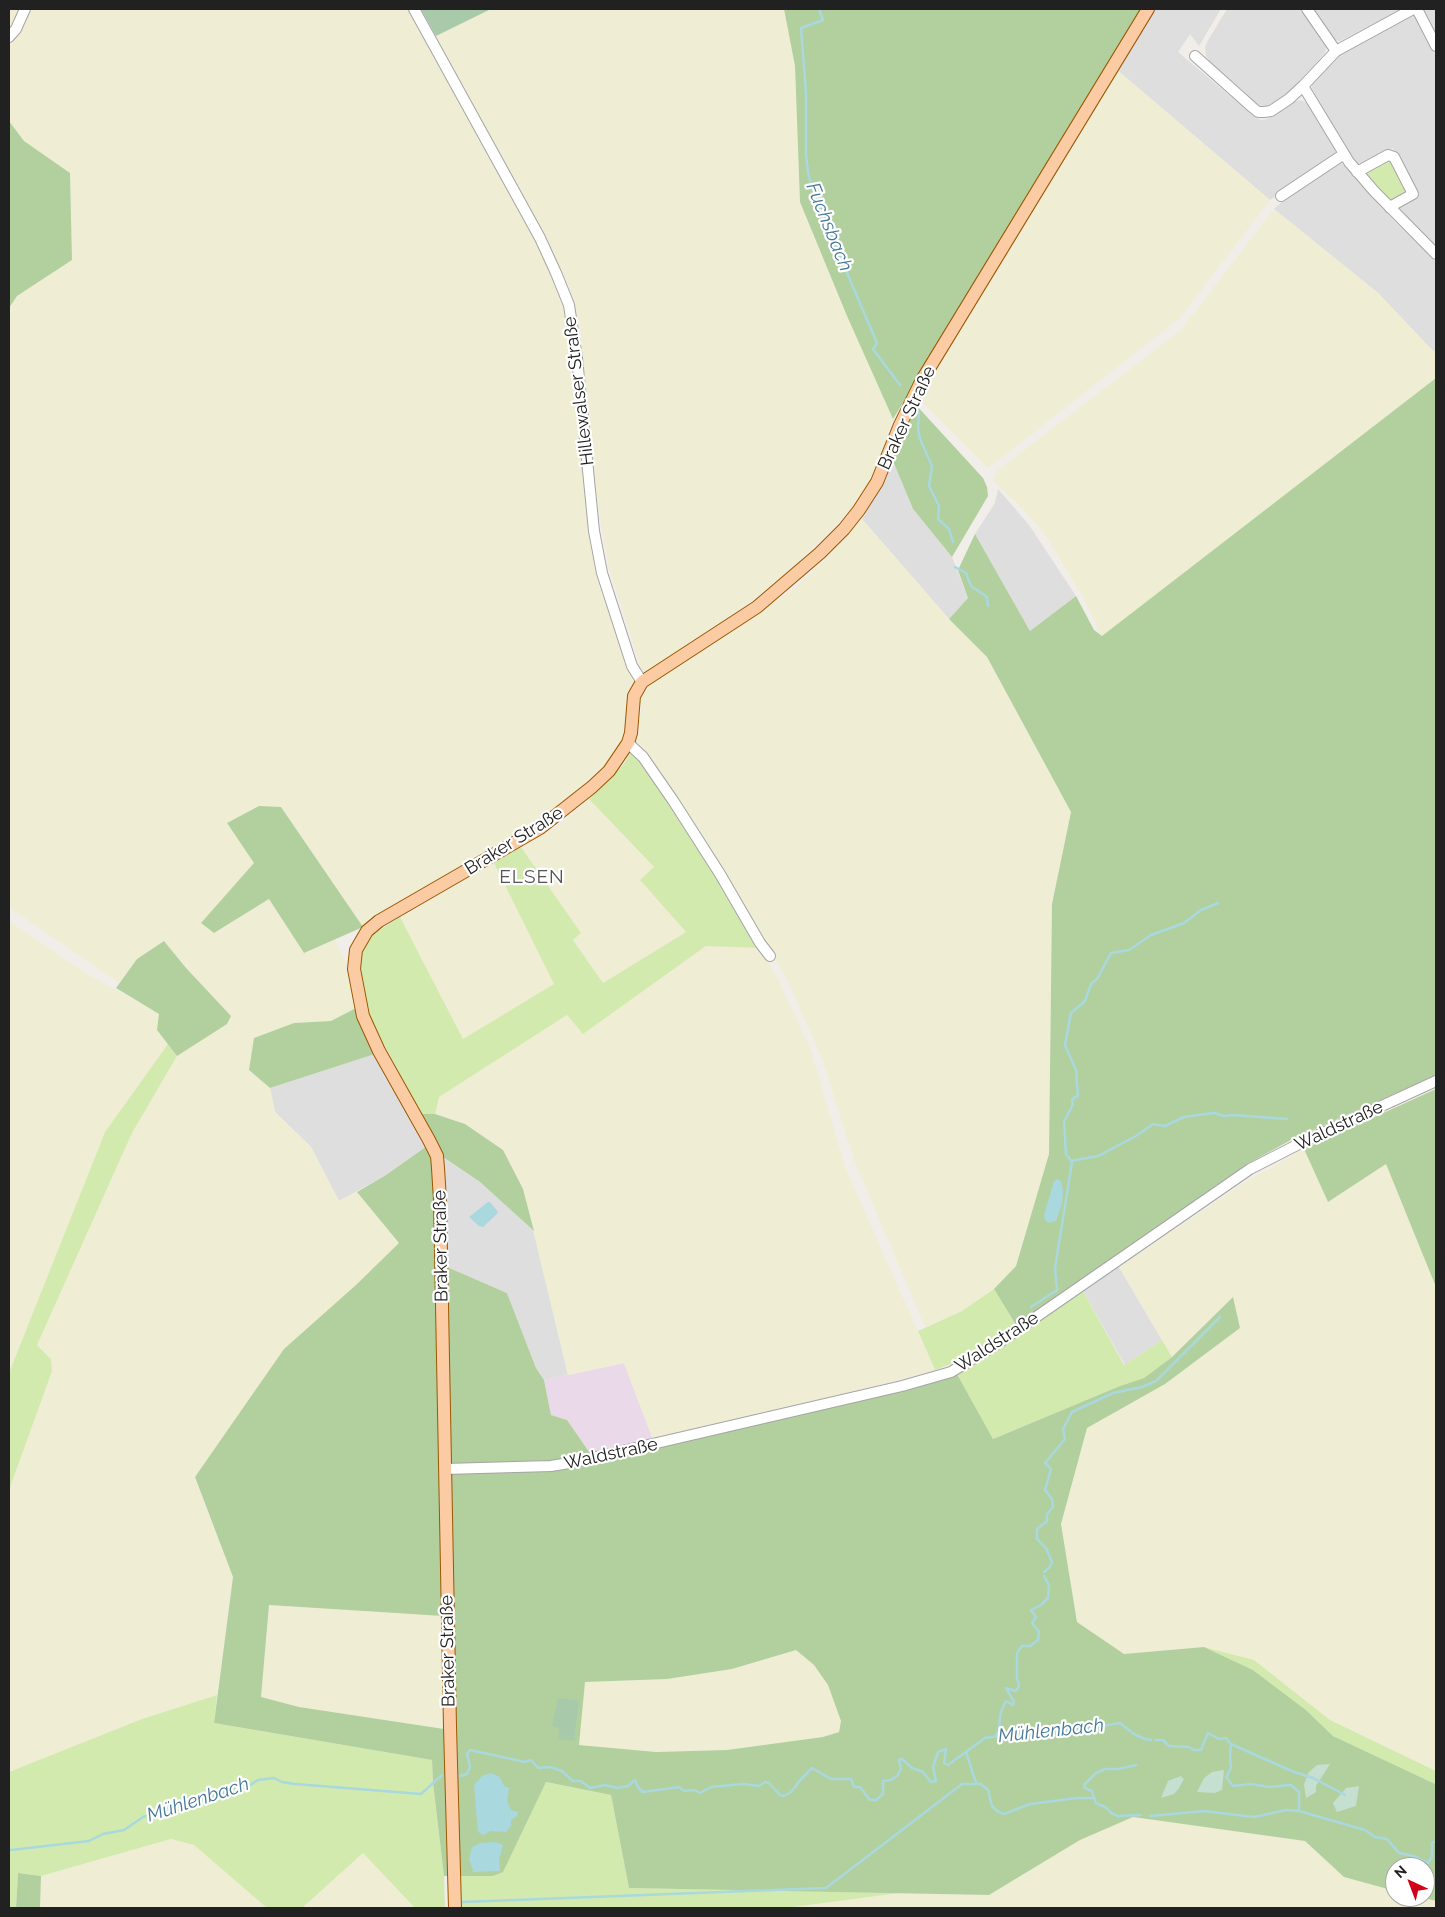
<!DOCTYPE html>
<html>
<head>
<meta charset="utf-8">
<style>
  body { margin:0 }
  #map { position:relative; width:1445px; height:1917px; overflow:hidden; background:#f1ede8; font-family:Raleway,sans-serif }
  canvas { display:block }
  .frame { position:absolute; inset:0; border:10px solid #212121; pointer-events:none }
  .north { position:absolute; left:1385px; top:1857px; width:50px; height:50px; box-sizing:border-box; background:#fff; border:1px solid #a6a6a6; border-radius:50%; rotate:317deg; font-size:14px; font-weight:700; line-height:20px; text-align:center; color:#212121 }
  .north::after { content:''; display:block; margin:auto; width:18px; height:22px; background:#d0021a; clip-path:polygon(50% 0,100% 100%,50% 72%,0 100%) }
</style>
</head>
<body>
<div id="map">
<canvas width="1445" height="1917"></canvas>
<div class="frame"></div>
<div class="north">N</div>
</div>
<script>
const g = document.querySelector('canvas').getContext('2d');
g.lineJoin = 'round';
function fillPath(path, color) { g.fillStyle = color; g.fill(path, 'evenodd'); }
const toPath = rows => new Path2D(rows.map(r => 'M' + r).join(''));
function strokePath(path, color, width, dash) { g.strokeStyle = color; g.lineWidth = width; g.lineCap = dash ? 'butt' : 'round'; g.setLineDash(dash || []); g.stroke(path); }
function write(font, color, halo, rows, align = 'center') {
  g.font = font + ' Raleway,sans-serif'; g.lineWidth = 4.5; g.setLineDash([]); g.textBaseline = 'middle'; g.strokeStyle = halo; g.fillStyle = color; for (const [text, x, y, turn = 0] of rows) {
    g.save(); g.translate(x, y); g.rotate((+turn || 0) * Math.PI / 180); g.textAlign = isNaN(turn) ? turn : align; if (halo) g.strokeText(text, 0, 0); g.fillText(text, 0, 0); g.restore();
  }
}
fillPath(toPath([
  [1155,9,1221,9,1199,46,1190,34,1178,52,1256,118,1261,120,1267,119,1275,115,1292,102,1300,100,1305,102,1309,105,1335,150,1335,154,1332,158,1270,200,1117,70],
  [1227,9,1301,9,1326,47,1325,53,1290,92,1273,103,1266,106,1259,105,1250,100,1246,93,1209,61,1206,55,1205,48,1207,42],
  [1312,9,1403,9,1340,41,1333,40],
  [1423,9,1436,9,1436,35],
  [1413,15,1418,20,1436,56,1436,247,1398,210,1399,205,1418,195,1393,148,1362,164,1356,163,1347,152,1312,88,1312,83,1333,60,1343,52],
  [1337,163,1341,163,1344,165,1395,222,1436,262,1436,350,1434,352,1378,293,1274,209,1287,197],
  [893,461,913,509,952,557,968,598,949,619,862,519,884,482],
  [998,489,1029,525,1076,596,1030,631,975,534,995,503],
  [375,1054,427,1146,386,1175,339,1201,311,1147,275,1112,270,1088],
  [439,1155,480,1182,534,1231,568,1375,544,1380,536,1368,507,1293,447,1267],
  [1119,1267,1162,1340,1125,1365,1083,1291]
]), '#dfdede');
fillPath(toPath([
  [624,1363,654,1442,591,1455,567,1420,551,1415,544,1380]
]), '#eadae9');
fillPath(toPath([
  [9,9,22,9,9,33],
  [29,9,408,9,549,267,564,309,582,466,597,580,634,681,628,700,625,740,613,759,590,785,546,820,363,927,281,807,255,863,201,923,215,933,269,899,304,953,335,940,348,967,358,1007,331,1021,294,1023,249,1070,270,1088,275,1112,311,1147,339,1201,357,1192,400,1243,356,1285,195,1477,233,1577,217,1695,142,1719,9,1772,9,1490,51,1359,37,1345,132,1133,177,1056,227,1024,164,941,137,959,119,983,9,907,9,308,17,296,72,260,70,173,24,141,9,121,9,41],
  [491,9,784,9,795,66,800,202,847,316,893,419,873,479,846,515,788,572,739,610,643,675,609,568,593,475,581,331,571,292,550,248,436,36],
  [1117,70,1270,200,1180,318,988,468,920,400,953,342],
  [1274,209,1378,293,1434,352,1436,350,1436,378,1102,637,1084,599,1044,533,1019,505,993,481,997,471,1181,330],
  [862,519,949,619,987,657,1071,812,1052,904,1049,1154,1016,1266,994,1289,962,1311,925,1327,854,1160,823,1061,786,977,649,758,634,741,639,731,642,696,650,684,794,589,828,557],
  [589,799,654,868,640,880,686,932,603,983,573,940,581,933,521,847,556,827],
  [494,863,555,984,463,1039,400,917],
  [9,921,87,974,159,1014,159,1033,168,1044,105,1132,9,1373],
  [706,946,761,948,778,979,811,1050,845,1167,935,1370,654,1442,624,1363,568,1375,523,1189,503,1150,465,1124,435,1114,439,1097,567,1015,583,1034],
  [1304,1149,1328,1202,1386,1164,1436,1287,1436,1771,1330,1720,1254,1660,1204,1647,1124,1654,1077,1622,1061,1524,1087,1428,1165,1384,1240,1328,1232,1297,1172,1357,1119,1267,1244,1183],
  [269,1605,443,1616,444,1729,299,1707,261,1697],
  [796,1650,814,1665,828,1685,841,1721,838,1732,823,1737,727,1750,656,1752,579,1745,584,1682,667,1679,732,1669],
  [1133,1817,1305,1841,1344,1877,1395,1891,1395,1897,1420,1897,1436,1901,1436,1908,786,1908,899,1893,989,1895,1080,1840],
  [171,1839,194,1845,267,1908,40,1908,41,1876],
  [363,1853,415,1908,302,1908]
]), '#efeed4');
fillPath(toPath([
  [1387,160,1392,161,1406,190,1405,194,1391,202,1366,174,1367,170],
  [632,751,644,762,761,948,706,946,583,1034,567,1015,439,1097,435,1114,421,1114,372,1022,363,997,359,968,363,946,373,934,400,917,463,1039,554,984,494,863,521,847,581,933,573,940,603,983,686,932,640,880,654,867,589,799,623,765],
  [168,1044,177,1056,132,1133,37,1345,51,1359,52,1371,9,1490,9,1373,105,1132],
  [994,1289,1016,1325,956,1362,935,1370,918,1331,962,1311],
  [1083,1291,1124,1365,1162,1340,1172,1357,1144,1378,1120,1386,993,1439,957,1374],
  [1204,1647,1254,1660,1330,1720,1436,1771,1436,1785,1333,1736,1306,1710,1253,1670],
  [217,1695,214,1723,432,1760,433,1783,444,1876,445,1908,415,1908,363,1853,302,1908,267,1908,194,1845,171,1839,41,1876,18,1873,16,1908,9,1908,9,1772,142,1719],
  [546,1782,611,1795,629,1888,899,1893,786,1908,461,1908,460,1876,493,1876]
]), '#d3eaaf');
fillPath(toPath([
  [784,9,1143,9,893,419,847,316,800,202,795,66],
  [9,121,24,141,70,173,72,260,17,296,9,308],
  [1436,378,1436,1075,1291,1140,1247,1164,1064,1293,1016,1325,994,1289,1016,1266,1049,1154,1052,904,1071,812,987,657,949,619,968,598,958,570,975,534,1030,631,1076,596,1094,630,1102,636],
  [916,405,983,478,987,487,988,496,952,557,913,509,893,461],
  [259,806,281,807,363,927,304,953,269,899,214,933,201,923,254,863,227,823],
  [164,941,186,968,231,1016,227,1024,177,1056,157,1030,159,1014,116,988,137,959],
  [358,1007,375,1054,270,1088,249,1070,254,1038,294,1023,331,1021],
  [1436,1089,1436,1287,1386,1164,1328,1202,1304,1149],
  [421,1114,435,1114,465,1124,503,1150,523,1189,534,1231,480,1182,440,1155,447,1267,507,1293,536,1368,544,1380,551,1415,567,1420,594,1459,957,1374,993,1439,1120,1386,1144,1378,1172,1357,1233,1297,1240,1328,1165,1384,1087,1428,1061,1524,1077,1622,1124,1654,1204,1647,1253,1670,1306,1710,1333,1736,1435,1784,1436,1785,1436,1901,1420,1897,1425,1897,1425,1867,1395,1867,1395,1891,1344,1877,1305,1841,1133,1817,1080,1840,989,1895,629,1888,611,1795,546,1782,503,1872,493,1876,444,1876,433,1783,432,1760,214,1723,233,1577,195,1477,284,1349,356,1285,399,1243,357,1192,386,1175,427,1146],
  [269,1605,443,1616,444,1729,299,1707,261,1697],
  [796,1650,814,1665,828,1685,841,1721,839,1732,823,1737,727,1750,656,1752,579,1745,585,1682,667,1679,732,1669],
  [18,1873,41,1876,40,1908,16,1908]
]), '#b2d09d');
fillPath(toPath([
  [1330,1764,1316,1786,1316,1792,1306,1798,1304,1784,1309,1772,1317,1765],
  [1224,1770,1222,1790,1215,1793,1197,1792,1204,1778,1212,1772],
  [1181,1776,1184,1779,1179,1788,1174,1794,1161,1798,1168,1781],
  [1359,1786,1356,1806,1337,1812,1333,1803,1346,1788]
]), '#c5dfd0');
fillPath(toPath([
  [421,9,491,9,436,36],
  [558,1698,579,1701,574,1741,558,1739,559,1728,552,1726]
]), '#a9caaa');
fillPath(toPath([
  [1058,1179,1061,1181,1063,1190,1062,1204,1056,1221,1049,1223,1045,1220,1044,1215,1054,1181],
  [488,1202,490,1202,498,1212,497,1214,483,1227,479,1226,469,1217],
  [491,1773,500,1777,504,1786,509,1788,507,1800,511,1810,518,1812,517,1816,511,1820,511,1826,506,1832,490,1831,484,1835,478,1832,474,1785,482,1776],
  [496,1842,503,1845,499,1860,500,1871,472,1872,473,1870,469,1860,472,1847,480,1843]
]), '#a9d8de');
strokePath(toPath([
  [819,9,823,20,801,28,806,94,806,154,808,173,817,203,877,343,873,349,900,385],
  [919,413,918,428,920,439,932,466,929,486,939,506,938,519,949,529,953,542],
  [955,567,966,573,971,586,987,597,988,606],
  [1071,1161,1098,1156,1136,1136,1153,1124,1165,1126,1184,1117,1214,1113,1224,1116,1233,1115,1287,1119],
  [1031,1307,1057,1290,1055,1268,1072,1162,1066,1154,1064,1122,1073,1104,1072,1100,1075,1097,1078,1096,1076,1070,1065,1045,1071,1013,1085,1001,1091,984,1097,979,1111,953,1129,950,1151,935,1184,923,1201,910,1218,903],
  [1044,1572,1050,1567,1052,1562,1046,1548,1037,1539,1037,1529,1047,1521,1047,1514,1053,1507,1052,1499,1045,1490,1051,1469,1045,1463,1065,1439,1063,1429,1072,1412,1113,1393,1142,1387,1156,1381,1220,1317],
  [995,1736,999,1731,1000,1716,1003,1707,1006,1701,1013,1705,1014,1702,1006,1688,1016,1691,1019,1686,1017,1678,1017,1653,1022,1646,1030,1646,1038,1640,1039,1632,1032,1623,1036,1617,1031,1610,1041,1605,1048,1598,1049,1585,1044,1576],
  [1155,1740,1163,1740,1169,1746,1189,1747,1194,1750,1201,1750,1208,1733,1219,1739,1226,1738,1231,1744,1230,1755,1231,1768,1226,1777,1233,1786,1251,1784,1269,1787,1291,1785,1299,1792,1299,1811,1365,1830,1375,1837,1387,1839,1399,1853,1413,1856,1428,1863,1432,1857,1432,1843,1436,1841],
  [1231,1744,1294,1772,1313,1778,1345,1795],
  [966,1752,976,1783],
  [460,1776,467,1774,470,1767,467,1754,470,1750,525,1762,531,1760,538,1768,550,1767,562,1771,573,1781,581,1781,590,1788,605,1785,618,1788,628,1786,635,1780,638,1787,643,1792,679,1787,684,1791,695,1790,700,1793,711,1787,743,1784,759,1786,765,1782,769,1783,780,1795,784,1796,791,1792,802,1778,812,1768,831,1779,851,1779,854,1787,860,1787,870,1800,876,1800,883,1794,883,1781,891,1780,898,1775,901,1769,899,1760,902,1759,912,1768,923,1772,931,1782,936,1781,933,1767,938,1752,946,1749,944,1763,948,1765,985,1738,1020,1733,1078,1730,1120,1723,1134,1734,1145,1739,1151,1740],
  [1094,1798,1092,1791,1085,1788,1084,1785,1096,1773,1105,1769,1118,1769,1136,1765],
  [1150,1816,1204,1811,1254,1817,1286,1810,1299,1811],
  [11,1850,89,1841,103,1834,124,1830,143,1817,222,1794,229,1787,234,1788,240,1783,250,1785,258,1780,274,1778,282,1782,295,1784,421,1794,442,1775],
  [463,1902,826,1888,962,1784,981,1784,988,1790,992,1806,997,1811,1004,1814,1030,1804,1077,1798,1094,1798,1096,1803,1107,1808,1111,1813,1118,1816,1141,1815]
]), '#a9d8de', 2.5);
const minor = toPath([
  [414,9,540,238,556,273,569,305,577,358,594,531,602,573,632,666,642,682],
  [1307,9,1336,51],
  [1417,9,1436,46],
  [9,37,16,29,25,9],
  [1195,56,1252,107,1258,112,1264,112,1271,111,1289,99,1303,86,1336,51,1413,9],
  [1303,86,1349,162,1374,191,1436,254],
  [1357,172,1388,155,1394,157,1413,194,1395,204,1390,208],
  [1281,196,1344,154],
  [628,743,643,757,674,802,720,874,760,943,770,956],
  [445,1469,551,1466,575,1462,902,1386,951,1372,997,1344,1250,1169,1299,1144,1436,1081]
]);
const major = toPath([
  [455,1908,450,1727,440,1200,438,1168,437,1156,429,1140,379,1051,363,1016,354,969,356,950,367,931,379,921,540,828,592,787,609,771,628,743,631,733,634,696,642,682,757,607,820,553,844,529,859,510,877,482,900,425,922,380,1148,9]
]);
strokePath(minor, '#a5a5a5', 12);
strokePath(major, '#9c5702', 14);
strokePath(minor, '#fff', 10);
strokePath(major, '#fbcba3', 12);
write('18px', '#212121', '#fff', [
  ["Hillewalser Straße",579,391,-97],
  ["Braker Straße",907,418,-65],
  ["Braker Straße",514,841,-32],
  ["Waldstraße",1339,1126,-25],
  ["Braker Straße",441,1246,-91],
  ["Waldstraße",997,1342,-33],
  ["Waldstraße",611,1454,-12],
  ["Braker Straße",448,1651,-91]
]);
write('italic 19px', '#447999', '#fff', [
  ["Fuchsbach",829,227,68],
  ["Mühlenbach",1051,1731,-6],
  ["Mühlenbach",198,1800,-18]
]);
g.letterSpacing = '1px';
write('19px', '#545454', '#fff', [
  ["ELSEN",532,877]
]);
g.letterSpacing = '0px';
</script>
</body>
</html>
